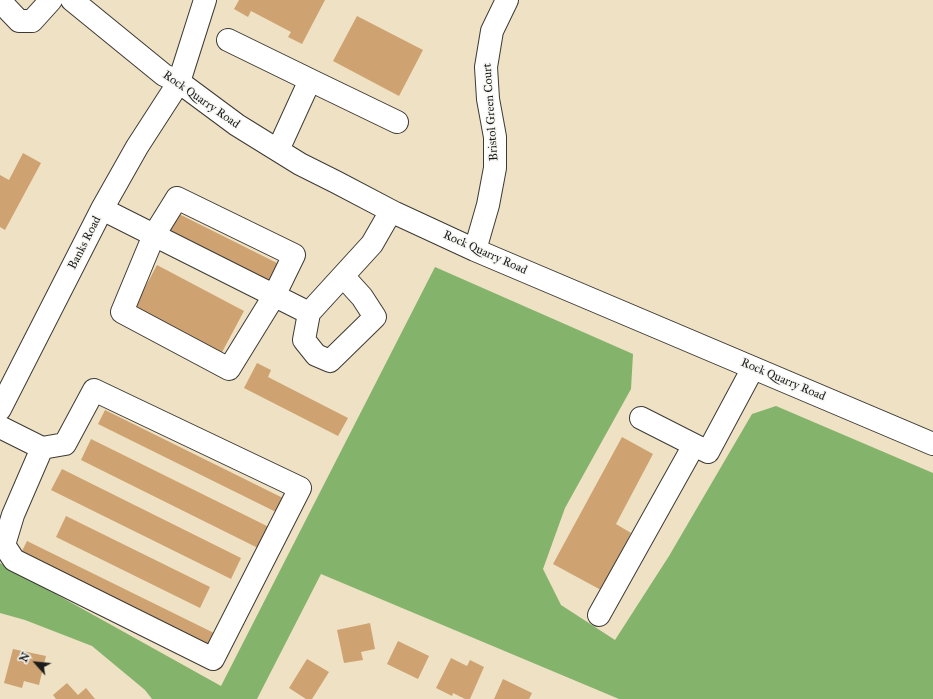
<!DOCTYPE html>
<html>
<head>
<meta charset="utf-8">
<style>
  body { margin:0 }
  #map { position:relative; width:933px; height:699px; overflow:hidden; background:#efe1c3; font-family:"IM FELL Great Primer",serif }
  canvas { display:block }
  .north { position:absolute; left:16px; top:643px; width:40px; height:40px; -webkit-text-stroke:3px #f6f6f2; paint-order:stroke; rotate:297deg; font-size:11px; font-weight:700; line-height:16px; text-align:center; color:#1c1c1c }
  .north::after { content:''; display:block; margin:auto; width:14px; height:18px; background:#1c1c1c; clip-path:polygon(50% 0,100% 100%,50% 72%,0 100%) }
</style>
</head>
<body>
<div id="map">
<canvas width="933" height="699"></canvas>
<div class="north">N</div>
</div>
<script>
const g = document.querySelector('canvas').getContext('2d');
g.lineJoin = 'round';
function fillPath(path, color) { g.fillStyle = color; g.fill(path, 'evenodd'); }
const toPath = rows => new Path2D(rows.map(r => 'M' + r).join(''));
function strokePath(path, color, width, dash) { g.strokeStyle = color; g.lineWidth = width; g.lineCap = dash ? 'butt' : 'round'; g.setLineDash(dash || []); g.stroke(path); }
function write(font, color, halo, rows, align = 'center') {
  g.font = font + ' "IM FELL Great Primer",serif'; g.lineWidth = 3; g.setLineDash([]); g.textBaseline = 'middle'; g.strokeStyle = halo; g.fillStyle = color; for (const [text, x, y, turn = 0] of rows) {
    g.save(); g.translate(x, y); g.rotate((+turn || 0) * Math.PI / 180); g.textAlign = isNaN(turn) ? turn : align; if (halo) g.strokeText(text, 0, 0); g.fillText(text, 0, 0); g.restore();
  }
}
fillPath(toPath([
  [435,267,633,354,631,389,565,508,543,569,561,605,615,640,669,556,752,414,776,406,933,473,933,699,619,699,321,574,257,699,152,699,145,690,92,646,25,620,0,613,0,563,221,686]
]), '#84b36c');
fillPath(toPath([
  [239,0,325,0,302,44,288,37,291,32,251,11,248,17,234,9],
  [357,16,423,50,399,96,333,61],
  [23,153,41,163,5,230,0,227,0,175,9,180],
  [177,213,283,266,273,286,166,233],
  [157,265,244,311,220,356,133,310],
  [257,363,271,370,268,377,348,418,338,436,244,388],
  [105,410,287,500,280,514,98,424],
  [622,437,653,454,616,524,631,533,601,590,553,564],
  [91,439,273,529,262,550,81,460],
  [62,469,241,558,231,579,51,490],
  [66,516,210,587,200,608,56,537],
  [27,541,216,634,209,648,20,555],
  [370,623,375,649,361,652,363,660,344,663,337,630],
  [398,641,429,656,418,679,387,664],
  [13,649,46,656,39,685,24,681,22,688,4,683],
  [451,658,467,666,470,660,484,667,470,699,465,699,453,693,452,696,436,688],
  [307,659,329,672,312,699,306,699,289,688],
  [503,679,532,693,529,699,494,699],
  [67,683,78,695,86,688,95,699,56,699,53,695]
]), '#cea271');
const minor = toPath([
  [72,0,164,75,179,82,237,125,300,164,336,182,395,213,475,250,933,444],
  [0,1,19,21,32,21,51,0],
  [228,40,310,80],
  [278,150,310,80,397,122],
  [177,198,294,255,274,296,229,369,122,312,154,235,177,198],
  [102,209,309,313,372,244,391,211],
  [475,250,488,205,495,168,495,137,488,99,486,67,492,31,507,0],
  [309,313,304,340,316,355,330,361,375,317,362,297,343,276],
  [0,409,102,209,137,147,179,82,205,0],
  [641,418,708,452,753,368],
  [0,427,42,448,65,444,94,390,300,488,213,659,14,560,4,545,13,515,42,448],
  [599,615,694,445]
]);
strokePath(minor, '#3c3a35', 24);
strokePath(minor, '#fff', 22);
write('12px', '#1c1c1c', '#f6f6f2', [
  ["Rock Quarry Road",201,100,35],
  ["Bristol Green Court",491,112,-94],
  ["Banks Road",85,243,-63],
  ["Rock Quarry Road",485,253,24],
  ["Rock Quarry Road",783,380,23]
]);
</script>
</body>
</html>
